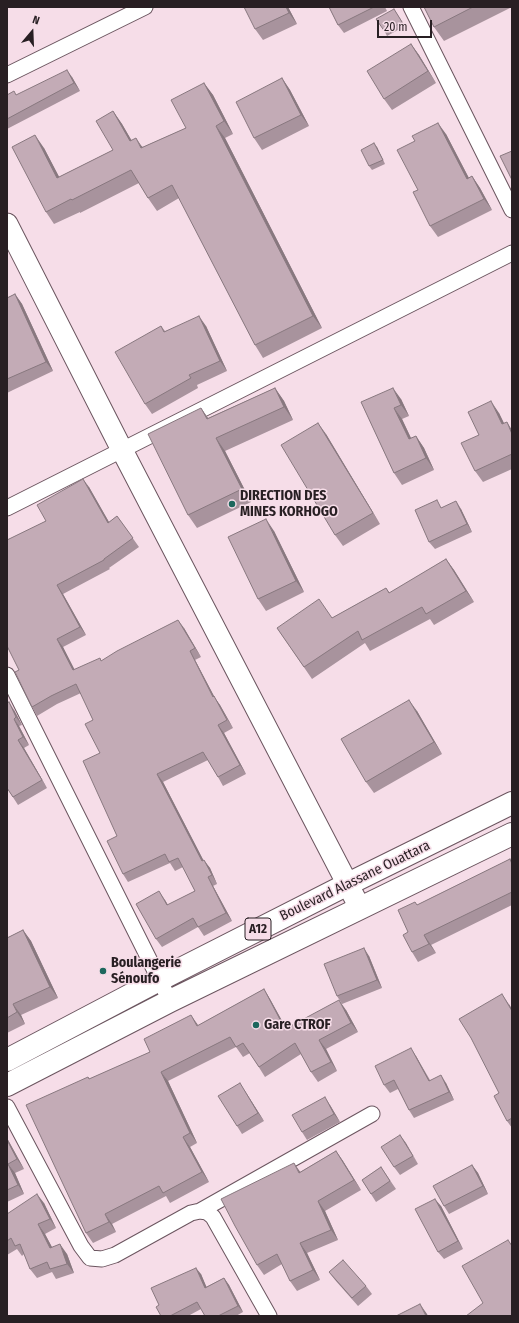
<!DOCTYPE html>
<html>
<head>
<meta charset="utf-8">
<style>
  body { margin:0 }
  #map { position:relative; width:519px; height:1323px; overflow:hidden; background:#f6dde8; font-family:"Fira Sans Condensed",sans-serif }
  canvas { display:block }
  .frame { position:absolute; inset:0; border:8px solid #281f23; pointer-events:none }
  .north { position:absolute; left:12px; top:12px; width:40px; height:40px; -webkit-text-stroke:3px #f6dde8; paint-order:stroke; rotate:19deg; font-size:11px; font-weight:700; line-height:16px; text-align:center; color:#281f23 }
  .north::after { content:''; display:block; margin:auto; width:14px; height:18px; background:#281f23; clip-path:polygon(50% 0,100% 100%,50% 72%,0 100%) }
  .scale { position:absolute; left:377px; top:20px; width:55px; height:18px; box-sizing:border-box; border:2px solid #281f23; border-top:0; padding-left:5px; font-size:12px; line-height:14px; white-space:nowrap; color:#281f23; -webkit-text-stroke:3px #f6dde8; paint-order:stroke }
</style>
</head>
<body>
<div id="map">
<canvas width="519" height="1323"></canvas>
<div class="frame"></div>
<div class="north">N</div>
<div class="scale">20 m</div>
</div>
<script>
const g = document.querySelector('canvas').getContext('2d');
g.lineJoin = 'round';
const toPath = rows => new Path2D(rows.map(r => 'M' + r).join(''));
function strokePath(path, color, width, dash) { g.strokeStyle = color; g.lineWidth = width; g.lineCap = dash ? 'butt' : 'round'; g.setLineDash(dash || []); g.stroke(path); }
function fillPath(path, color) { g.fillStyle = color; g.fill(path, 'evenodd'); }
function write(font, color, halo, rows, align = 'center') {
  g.font = font + ' "Fira Sans Condensed",sans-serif'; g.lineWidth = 3; g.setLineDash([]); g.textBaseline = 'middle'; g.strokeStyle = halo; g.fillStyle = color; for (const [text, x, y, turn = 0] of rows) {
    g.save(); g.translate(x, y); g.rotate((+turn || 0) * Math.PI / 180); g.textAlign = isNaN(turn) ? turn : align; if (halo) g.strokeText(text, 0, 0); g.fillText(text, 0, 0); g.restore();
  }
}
const street = toPath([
  [411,7,512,210],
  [7,75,145,7],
  [7,508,512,253],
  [7,675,170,1001],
  [7,1107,81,1246,90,1258,102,1259,115,1255,191,1213,200,1211,207,1212,213,1217,269,1316],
  [200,1211,372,1114]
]);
const secondary = toPath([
  [7,224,122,450,360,908]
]);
const primary = toPath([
  [7,1060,159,980,348,884,512,803],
  [7,1085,170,1001,512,834]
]);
strokePath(street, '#6b555f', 17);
strokePath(secondary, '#6b555f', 23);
strokePath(primary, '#6b555f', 24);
strokePath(street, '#fff', 15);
strokePath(secondary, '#fff', 21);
strokePath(primary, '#fff', 22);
fillPath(toPath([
  [288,7,297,24,263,40,255,29],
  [329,7,385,7,387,11,344,33,338,25],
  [424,7,512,7,444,41,434,27],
  [394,9,405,26,387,36,385,32],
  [411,44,419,55,436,83,392,110,384,99],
  [72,77,80,91,7,129,7,95,17,95],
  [282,78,290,90,309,126,262,150,254,138],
  [204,83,213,95,233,134,225,138,322,328,263,358,255,345,179,198,157,211,148,198,139,183,80,213,80,212,54,224,46,212,44,148,59,177,113,150,113,111,122,124,131,140,143,147,186,128],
  [446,134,469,178,472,176,480,188,492,210,438,237,430,226],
  [377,147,385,164,372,170,369,166],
  [15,294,22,304,53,371,13,390,7,393,7,298],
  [161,326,165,331,206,326,227,371,197,385,198,388,152,414,145,404],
  [275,388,284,401,293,420,225,451,251,502,197,528,188,515,201,408,208,418],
  [401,399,409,416,402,419,411,438,416,436,424,448,434,470,402,485,394,473,361,402],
  [499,413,504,423,512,430,512,469,483,482,475,471,479,435],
  [326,434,380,524,343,546,335,535],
  [89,487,109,522,117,516,139,547,109,568,110,569,63,594,86,635,63,647,74,670,102,661,184,628,201,657,195,660,215,698,220,705,233,728,224,733,246,774,223,786,218,777,208,760,163,782,203,860,210,868,217,884,213,886,232,921,204,936,198,927,162,947,156,939,165,900,168,905,195,891,183,867,175,871,170,863,128,882,123,874,117,836,100,753,93,720,81,693,57,704,37,716,32,707,19,670,8,540,46,521],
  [442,507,461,509,472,532,435,549,429,542],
  [274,531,304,592,266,611,258,599],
  [446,559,454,570,474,602,434,625,430,619,370,651,365,643,312,679,277,628,332,618,386,588,390,593],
  [14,710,22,725,19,726,29,745,24,748,47,788,18,805,7,788],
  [417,711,442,754,374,793,366,782],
  [510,859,512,862,512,905,431,945,436,953,418,962,412,952,408,932,417,905],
  [23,930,31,941,58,998,21,1015,25,1024,7,1033,7,938],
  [369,956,382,988,342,1004,337,996],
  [264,989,270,999,286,1028,346,1010,358,1032,326,1049,337,1071,318,1082,311,1072,301,1054,265,1077,250,1053,243,1057,236,1047,168,1081,197,1143,190,1147,209,1182,170,1203,166,1196,112,1224,116,1232,93,1243,86,1233,88,1077,90,1079,150,1052],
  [509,1004,512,1009,512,1128,507,1121,499,1093],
  [416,1056,430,1080,446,1083,454,1100,414,1118,409,1110,398,1089,390,1093,384,1085],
  [245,1091,264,1121,242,1134,237,1126],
  [330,1105,340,1122,307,1140,302,1132],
  [400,1135,418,1164,400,1175,394,1167],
  [7,1138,24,1169,15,1173,24,1194,7,1202],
  [336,1151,343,1161,361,1190,325,1211,338,1240,307,1253,320,1280,297,1291,290,1281,282,1264,264,1275,257,1265,300,1172],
  [472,1165,478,1173,488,1194,449,1214,444,1206],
  [381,1167,396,1189,376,1202,362,1180],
  [44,1203,56,1228,45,1234,52,1247,67,1254,74,1273,56,1279,52,1272,37,1278,30,1269,24,1254,22,1256,17,1249,7,1255,7,1214],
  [441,1206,463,1249,444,1259,438,1252],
  [329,1272,366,1286,372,1294,358,1306,335,1280],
  [201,1274,206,1287,224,1278,229,1285,243,1312,236,1316,205,1316,201,1309,188,1316,161,1316,159,1305]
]), '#a8939d');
fillPath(toPath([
  [286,7,288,7,297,24,289,13],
  [411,44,419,55,436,83,428,71],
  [67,70,72,77,80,91,74,83],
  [282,78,290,90,309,126,301,115],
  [204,83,213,95,233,134,224,121],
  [113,111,122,124,139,153,130,141],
  [438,123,446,134,475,190,467,179],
  [216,126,225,138,322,328,313,316],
  [35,135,44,148,66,190,57,178],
  [136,138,145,151,141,148],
  [374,143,377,147,385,164,383,160],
  [472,176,480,188,492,210,484,199],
  [15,294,22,304,53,371,46,362],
  [199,316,206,326,227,371,220,361],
  [275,388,284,401,293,420,284,407],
  [393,388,401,399,409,416,401,405],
  [491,401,499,413,510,436,502,424],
  [201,408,210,421,207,419],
  [394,408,402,419,417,451,409,439],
  [507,422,512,430,512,434],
  [318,423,326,434,380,524,373,513],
  [416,436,424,448,434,470,426,458],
  [216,438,225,451,251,502,242,489],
  [83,479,89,487,114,531,108,523],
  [456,501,461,509,472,532,467,524],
  [266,519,274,531,304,592,296,581],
  [446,559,454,570,474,602,466,591],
  [57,585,63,594,86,635,80,627],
  [178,620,184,628,201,657,195,648],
  [57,639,63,647,79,678,73,670],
  [190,651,195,660,215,698,220,705,233,728,213,697],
  [409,700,417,711,442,754,434,742],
  [9,702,14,710,22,725,16,717],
  [14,719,19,726,29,745,23,737],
  [218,725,224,733,246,774,240,765],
  [18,740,24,748,47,788,42,780],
  [157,774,163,782,208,869,202,861],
  [204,860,210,868,217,884,212,875],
  [208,877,213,886,232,921,226,913],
  [159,891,165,900,173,914,167,905],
  [23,930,31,941,58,998,50,987],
  [424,935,431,945,436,953,429,944],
  [364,948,369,956,382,988,377,980],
  [264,989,270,999,292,1039,285,1029],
  [502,994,512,1009,512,1011],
  [339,1000,346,1010,358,1032,351,1023],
  [13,1004,21,1015,25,1024,17,1012],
  [191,1015,198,1025,197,1026],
  [319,1040,326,1049,337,1071,331,1062],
  [411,1048,416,1056,434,1089,429,1081],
  [161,1072,168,1081,197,1143,190,1133],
  [441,1075,446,1083,454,1100,449,1092],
  [240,1083,245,1091,264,1121,258,1113],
  [325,1097,330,1105,340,1122,334,1114],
  [400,1135,406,1143,418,1164,413,1156],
  [183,1137,190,1147,209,1182,202,1172],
  [7,1138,24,1169,17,1159,7,1140],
  [336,1151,343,1161,361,1190,354,1180],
  [294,1163,301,1173,299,1173],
  [8,1164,15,1173,24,1194,18,1185],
  [472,1165,478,1173,488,1194,483,1186],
  [37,1194,44,1203,56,1228,50,1219],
  [435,1199,441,1206,463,1249,458,1241],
  [318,1201,325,1211,338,1240,331,1230],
  [105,1214,112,1224,116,1232,109,1222],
  [38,1224,45,1234,57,1257,50,1248],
  [300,1243,307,1253,320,1280,313,1270],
  [60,1244,67,1254,74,1273,67,1264],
  [196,1268,201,1274,210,1295,205,1288],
  [224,1278,229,1285,243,1312,238,1306],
  [420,1304,427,1314,428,1316,426,1316]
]), '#88787f');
const building = toPath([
  [244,7,286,7,289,13,255,29,244,7],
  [329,7,374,7,338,25,329,7],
  [424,7,473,7,434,27,424,7],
  [394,9,402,22,385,32,376,19,394,9],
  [411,44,428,71,384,99,367,71,411,44],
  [67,70,74,83,7,119,7,95,14,91,16,95,67,70],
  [282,78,301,115,254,138,236,102,282,78],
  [204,83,224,121,216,126,313,316,255,345,172,185,148,198,131,170,72,200,71,199,46,212,12,147,35,135,57,178,113,150,96,121,113,111,130,141,136,138,141,148,186,128,171,100,204,83],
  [438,123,467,179,472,176,484,199,430,226,413,192,418,190,397,150,415,141,412,136,438,123],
  [374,143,383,160,369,166,361,150,374,143],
  [512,151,512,180,500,156,512,151],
  [15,294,46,362,7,379,7,298,15,294],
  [199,316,220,361,189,375,191,378,145,404,115,352,161,326,164,332,199,316],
  [275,388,284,407,216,438,242,489,188,515,148,434,201,408,207,419,275,388],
  [393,388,401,405,394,408,409,439,416,436,426,458,394,473,361,402,393,388],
  [491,401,502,424,507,422,512,434,512,454,475,471,461,443,479,435,468,412,491,401],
  [318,423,373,513,335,535,281,445,318,423],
  [83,479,108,523,117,516,133,538,104,559,104,560,57,585,80,627,57,639,73,670,100,658,101,661,117,651,178,620,195,648,190,651,213,697,214,696,227,720,218,725,240,765,218,777,203,752,157,774,202,861,204,860,212,875,208,877,226,913,198,927,193,918,156,939,136,904,159,891,167,905,195,891,178,858,169,862,165,854,123,874,107,841,117,836,83,761,100,753,85,724,93,720,76,684,51,696,32,707,15,672,19,670,7,646,7,540,46,521,37,505,83,479],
  [437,500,441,508,456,501,467,524,429,542,415,510,437,500],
  [266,519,296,581,258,599,228,537,266,519],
  [446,559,466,591,426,614,422,607,362,640,358,631,304,667,277,628,319,599,332,618,386,588,389,593,446,559],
  [409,700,434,742,366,782,341,739,409,700],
  [9,702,16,717,14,719,23,737,18,740,42,780,13,797,7,788,7,703,9,702],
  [510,859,512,864,512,892,424,935,429,944,412,952,403,935,408,932,398,910,415,902,417,905,510,859],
  [23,930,50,987,13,1004,17,1012,7,1018,7,938,23,930],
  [364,948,377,980,337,996,324,964,364,948],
  [264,989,285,1029,339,1000,351,1023,319,1040,331,1062,311,1072,295,1043,259,1067,243,1043,236,1047,230,1037,161,1072,190,1133,183,1137,202,1172,163,1193,159,1186,105,1214,109,1222,86,1233,26,1105,88,1077,89,1079,150,1052,144,1039,191,1015,197,1026,264,989],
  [502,994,512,1011,512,1118,507,1121,494,1096,499,1093,471,1038,459,1019,502,994],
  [411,1048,429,1081,441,1075,449,1092,409,1110,394,1080,384,1085,375,1066,411,1048],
  [240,1083,258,1113,237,1126,218,1096,240,1083],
  [325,1097,334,1114,302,1132,292,1115,325,1097],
  [400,1135,413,1156,394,1167,381,1147,400,1135],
  [7,1140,17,1159,8,1164,18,1185,7,1190,7,1140],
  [336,1151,354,1180,318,1201,331,1230,300,1243,313,1270,290,1281,277,1254,257,1265,235,1226,221,1199,294,1163,299,1173,336,1151],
  [472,1165,483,1186,444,1206,433,1186,472,1165],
  [381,1167,390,1181,371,1194,362,1180,381,1167],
  [37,1194,50,1219,38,1224,50,1248,60,1244,67,1264,50,1269,47,1262,30,1269,20,1244,15,1246,11,1238,7,1241,7,1214,37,1194],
  [435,1199,458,1241,438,1252,415,1209,435,1199],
  [508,1240,512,1246,512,1316,466,1316,483,1303,462,1266,508,1240],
  [343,1260,366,1286,352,1298,329,1272,343,1260],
  [196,1268,205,1288,224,1278,238,1306,218,1316,205,1316,197,1302,170,1316,161,1316,156,1307,159,1305,151,1288,196,1268],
  [420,1304,426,1316,396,1316,420,1304]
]);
fillPath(building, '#c3abb6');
strokePath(building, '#88787f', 1);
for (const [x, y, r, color] of [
  [232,504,4,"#1d675d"],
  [103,971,4,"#1d675d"],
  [256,1025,4,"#1d675d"]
]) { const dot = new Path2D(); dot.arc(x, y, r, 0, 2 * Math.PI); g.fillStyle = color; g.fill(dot); strokePath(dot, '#f6dde8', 1.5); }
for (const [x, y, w] of [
  [258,929,26]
]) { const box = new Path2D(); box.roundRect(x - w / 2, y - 11, w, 22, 3); g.fillStyle = '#f6dde8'; g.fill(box); strokePath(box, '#281f23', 1); }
write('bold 13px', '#281f23', null, [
  ["A12",258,929]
]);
write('bold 14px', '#281f23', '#f6dde8', [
  ["DIRECTION DES",240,496],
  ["MINES KORHOGO",240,512],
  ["Boulangerie",111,963],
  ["Sénoufo",111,979],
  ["Gare CTROF",264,1025]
], 'left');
write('14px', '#281f23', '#f6dde8', [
  ["Boulevard Alassane Ouattara",355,881,-26]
]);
</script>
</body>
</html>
